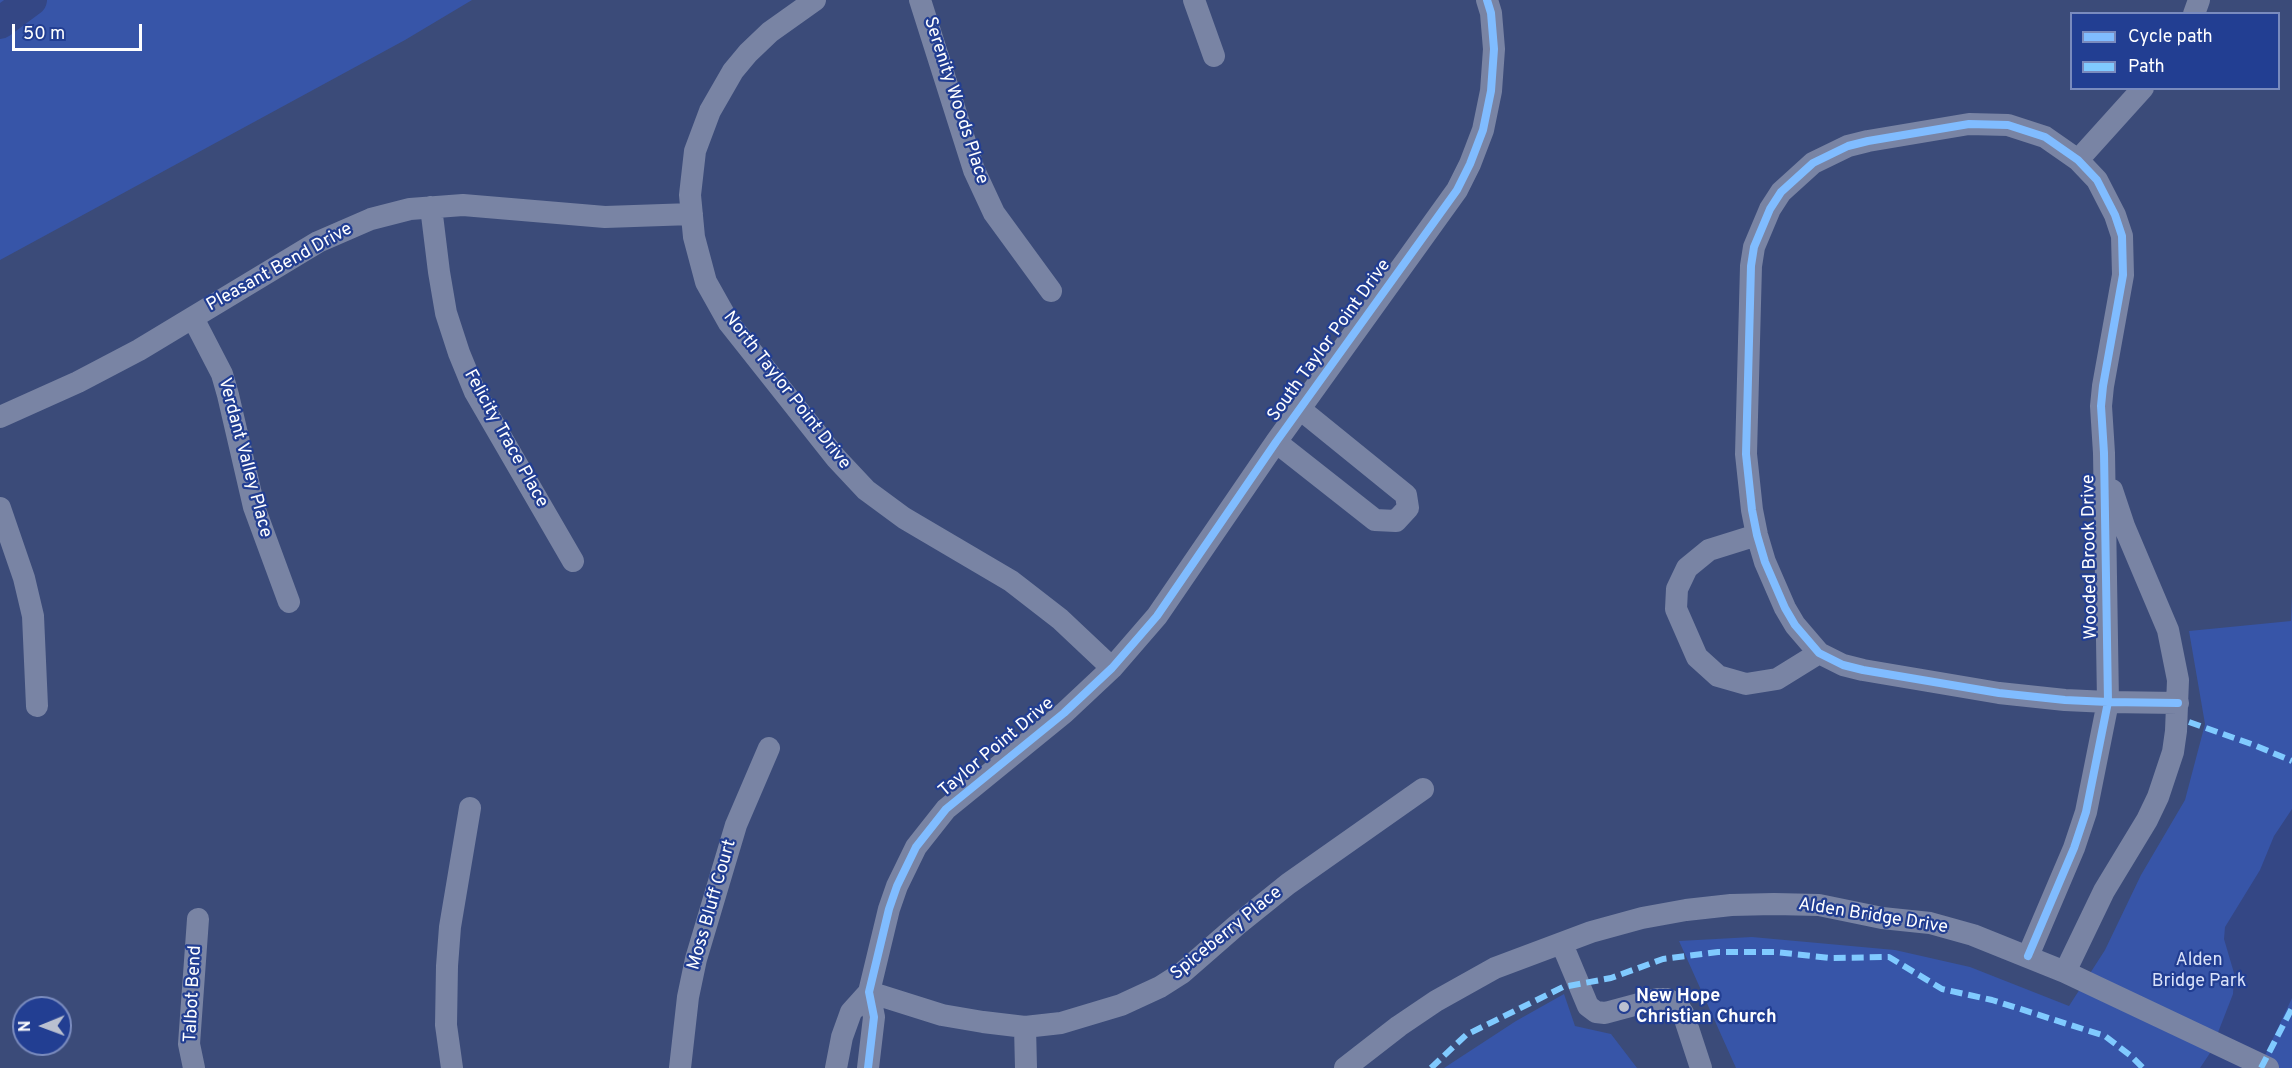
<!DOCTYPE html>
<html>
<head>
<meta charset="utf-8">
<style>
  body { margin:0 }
  #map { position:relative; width:2292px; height:1068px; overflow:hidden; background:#3b4b79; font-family:Overpass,sans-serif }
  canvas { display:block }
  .legend { position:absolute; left:2070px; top:12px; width:210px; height:78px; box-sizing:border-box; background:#223e92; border:2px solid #7a8bbe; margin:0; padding:8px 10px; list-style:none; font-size:18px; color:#fff }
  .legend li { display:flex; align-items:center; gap:12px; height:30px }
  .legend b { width:30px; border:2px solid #7a8bbe }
  .north { position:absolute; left:12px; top:996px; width:60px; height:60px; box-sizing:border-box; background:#223e92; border:2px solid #7a8bbe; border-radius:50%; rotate:269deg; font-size:16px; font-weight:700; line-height:24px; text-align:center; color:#fff }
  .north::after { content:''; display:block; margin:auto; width:21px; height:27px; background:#bac0d0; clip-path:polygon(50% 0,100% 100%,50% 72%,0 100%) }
  .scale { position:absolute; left:12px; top:24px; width:130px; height:27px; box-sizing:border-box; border:3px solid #fff; border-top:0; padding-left:8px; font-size:18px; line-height:21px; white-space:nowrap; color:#fff; -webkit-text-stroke:4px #223e92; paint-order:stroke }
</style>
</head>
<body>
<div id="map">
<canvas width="2292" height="1068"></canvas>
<ul class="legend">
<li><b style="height:8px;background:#80bcff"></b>Cycle path</li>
<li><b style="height:8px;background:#80caff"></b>Path</li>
</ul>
<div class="north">N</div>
<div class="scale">50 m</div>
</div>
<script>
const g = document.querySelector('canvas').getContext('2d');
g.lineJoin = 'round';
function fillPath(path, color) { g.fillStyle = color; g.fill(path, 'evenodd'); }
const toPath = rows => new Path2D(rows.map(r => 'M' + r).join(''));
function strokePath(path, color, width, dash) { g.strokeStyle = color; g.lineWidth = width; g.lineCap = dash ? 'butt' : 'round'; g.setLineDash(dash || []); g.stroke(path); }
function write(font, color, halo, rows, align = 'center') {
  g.font = font + ' Overpass,sans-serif'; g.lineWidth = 4.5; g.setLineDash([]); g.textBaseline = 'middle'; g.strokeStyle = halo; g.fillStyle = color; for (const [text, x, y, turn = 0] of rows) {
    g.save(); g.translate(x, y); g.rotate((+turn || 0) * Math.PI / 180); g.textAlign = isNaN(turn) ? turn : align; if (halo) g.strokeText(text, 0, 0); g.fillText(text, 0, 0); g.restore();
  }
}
fillPath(toPath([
  [0,0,472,0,405,40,0,260],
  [2292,595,2292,1068,1736,1068,1679,941,1752,937,1895,950,1970,967,2069,1006,2105,950,2141,875,2185,800,2205,724,2189,631,2291,621],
  [1564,994,1575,1026,1611,1034,1637,1068,1444,1068,1516,1021]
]), '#3755a8');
fillPath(toPath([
  [2292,809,2292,998,2259,1068,2200,1068,2210,1053,2233,994,2234,973,2224,939,2225,927,2260,870,2274,836]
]), '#344785');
strokePath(toPath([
  [0,23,31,0]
]), '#344785', 32);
strokePath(toPath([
  [815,0,770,32,748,53,733,71,710,111,695,151,690,195,694,237,706,282,729,323,836,458,866,490,904,518,1011,581,1060,619,1112,668],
  [920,0,974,170,994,213,1051,291],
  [1194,0,1214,56],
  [2194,14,2199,0],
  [2078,160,2143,88],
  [431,207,439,272,446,313,459,353,475,392,573,561],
  [193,318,222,374,228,395,254,507,289,602],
  [0,417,78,382,139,350,318,242,371,219,410,209,463,205,605,217,692,214],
  [1276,442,1375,520,1396,521,1408,508,1406,495,1300,409],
  [0,508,24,578,33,616,37,706],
  [1757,535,1709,550,1687,568,1677,589,1676,609,1697,657,1718,676,1746,684,1777,679,1819,653],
  [1562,944,1588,1006,1596,1012,1605,1013,1657,999,1667,999,1677,1004,1683,1013,1701,1068],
  [2028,956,2074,848,2086,812,2108,702,2104,453,2101,406,2103,386,2123,275,2122,236,2115,215,2097,180,2078,160,2045,137,2008,125,1969,124,1868,141,1848,146,1813,163,1781,192,1770,209,1754,247,1751,266,1746,454,1752,510,1757,535,1765,562,1785,608,1795,625,1819,653,1843,665,1863,670,1999,693,2065,700,2108,702,2178,703],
  [2065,972,2104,891,2147,820,2158,797,2173,752,2176,731,2178,680,2168,630,2124,526,2112,490],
  [869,992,942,1015,983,1022,1025,1027,1061,1023,1121,1005,1160,987,1182,973,1237,925,1288,884,1423,789],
  [1025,1027,1026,1068],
  [194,1068,189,1044,198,919],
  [452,1068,446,1025,447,966,450,927,470,808],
  [680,1068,688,997,696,959,736,825,769,748],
  [836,1068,842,1037,851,1012,869,992],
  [868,1068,874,1017,869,992,889,909,897,886,916,847,946,809,1064,713,1112,668,1157,616,1276,442,1457,190,1470,164,1483,130,1491,91,1494,49,1491,13,1487,0],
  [1345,1068,1399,1026,1436,1001,1495,968,1591,932,1642,918,1686,910,1731,905,1774,904,1819,905,1882,918,1930,923,1973,935,2065,972,2268,1068]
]), '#7984a4', 22);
strokePath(toPath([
  [2189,722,2254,745,2292,761],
  [1431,1068,1466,1035,1563,987,1611,978,1663,959,1718,952,1775,952,1830,958,1889,957,1942,989,1992,1000,2105,1036,2131,1056,2143,1068],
  [2261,1068,2292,1008]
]), '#80caff', 6, [12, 6]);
strokePath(toPath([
  [2028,956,2074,848,2086,812,2108,702,2104,453,2101,406,2103,386,2123,275,2122,236,2115,215,2097,180,2078,160,2045,137,2008,125,1969,124,1868,141,1848,146,1813,163,1781,192,1770,209,1754,247,1751,266,1746,454,1752,510,1757,535,1765,562,1785,608,1795,625,1819,653,1843,665,1863,670,1999,693,2065,700,2108,702,2178,703],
  [868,1068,874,1017,869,992,889,909,897,886,916,847,946,809,1064,713,1112,668,1157,616,1276,442,1457,190,1470,164,1483,130,1491,91,1494,49,1491,13,1487,0]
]), '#80bcff', 8);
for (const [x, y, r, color] of [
  [1624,1007,6,"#bac0d0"]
]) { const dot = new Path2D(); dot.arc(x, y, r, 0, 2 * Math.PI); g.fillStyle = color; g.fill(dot); strokePath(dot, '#223e92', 2); }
write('18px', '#fff', '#223e92', [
  ["Serenity Woods Place",955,101,72],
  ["Pleasant Bend Drive",280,268,-29],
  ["South Taylor Point Drive",1330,341,-54],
  ["North Taylor Point Drive",786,391,52],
  ["Felicity Trace Place",505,439,61],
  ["Verdant Valley Place",244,458,75],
  ["Wooded Brook Drive",2091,557,-91],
  ["Taylor Point Drive",997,748,-40],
  ["Moss Bluff Court",713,905,-74],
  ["Alden Bridge Drive",1873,917,9],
  ["Spiceberry Place",1227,934,-39],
  ["Talbot Bend",194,994,-87]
]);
write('18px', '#dae2f9', '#223e92', [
  ["Alden",2199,961],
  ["Bridge Park",2199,982]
]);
write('bold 18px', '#fff', '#223e92', [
  ["New Hope",1636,997],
  ["Christian Church",1636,1018]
], 'left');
</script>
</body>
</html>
